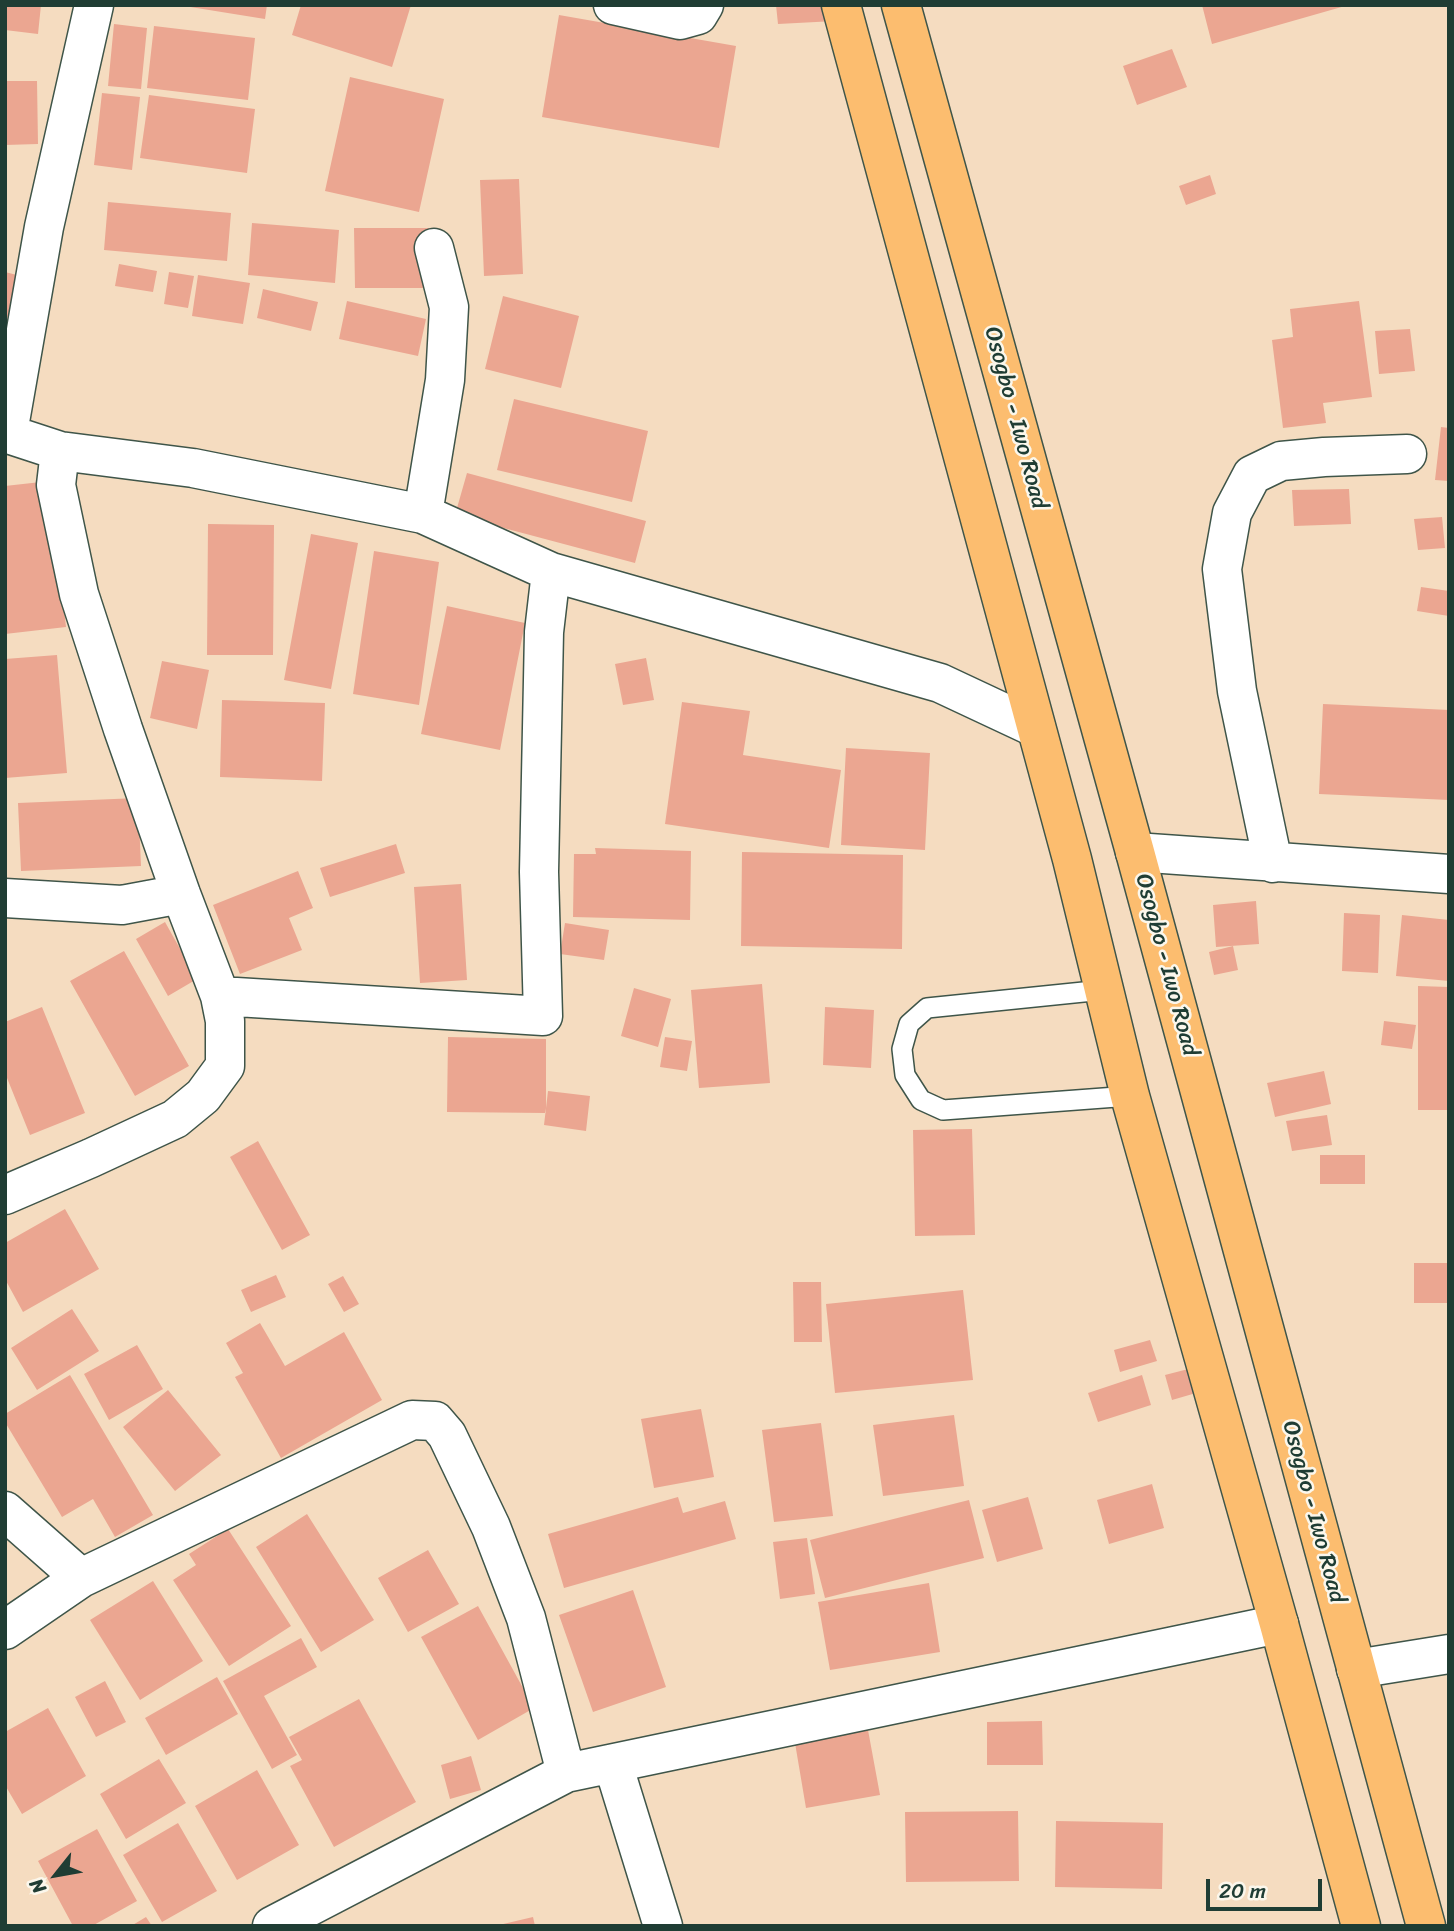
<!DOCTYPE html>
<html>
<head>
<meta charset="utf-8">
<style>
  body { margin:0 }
  #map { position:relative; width:1454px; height:1931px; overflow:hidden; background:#f5dcc0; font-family:Sriracha,sans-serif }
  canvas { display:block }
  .frame { position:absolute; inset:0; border:7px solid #1f3d34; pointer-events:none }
  .north { position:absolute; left:21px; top:1840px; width:70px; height:70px; -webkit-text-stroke:5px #fbf7ec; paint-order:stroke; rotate:239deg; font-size:19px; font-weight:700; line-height:28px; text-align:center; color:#1f3d34 }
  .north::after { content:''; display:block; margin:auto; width:24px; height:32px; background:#1f3d34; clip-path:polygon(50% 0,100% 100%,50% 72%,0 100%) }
  .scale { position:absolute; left:1206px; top:1879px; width:116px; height:32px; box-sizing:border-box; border:4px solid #1f3d34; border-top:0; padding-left:9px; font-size:21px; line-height:24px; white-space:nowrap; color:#1f3d34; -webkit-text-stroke:5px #fbf7ec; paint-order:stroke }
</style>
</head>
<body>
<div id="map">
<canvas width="1454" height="1931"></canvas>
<div class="frame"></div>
<div class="north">N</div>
<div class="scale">20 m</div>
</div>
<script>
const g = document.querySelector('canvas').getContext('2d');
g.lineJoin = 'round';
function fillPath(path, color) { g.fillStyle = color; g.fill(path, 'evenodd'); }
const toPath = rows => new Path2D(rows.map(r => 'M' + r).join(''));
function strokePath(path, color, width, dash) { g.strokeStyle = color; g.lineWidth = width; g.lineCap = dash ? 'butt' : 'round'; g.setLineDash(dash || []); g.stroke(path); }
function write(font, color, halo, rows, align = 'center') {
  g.font = font + ' Sriracha,sans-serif'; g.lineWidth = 5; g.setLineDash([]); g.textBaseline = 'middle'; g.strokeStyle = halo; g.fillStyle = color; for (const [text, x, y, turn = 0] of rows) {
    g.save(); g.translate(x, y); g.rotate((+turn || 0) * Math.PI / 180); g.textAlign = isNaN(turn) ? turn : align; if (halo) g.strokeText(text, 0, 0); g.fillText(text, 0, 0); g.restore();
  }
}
fillPath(toPath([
  [5,5,41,5,38,34,5,30],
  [178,5,267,5,265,19],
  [301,5,411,5,392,67,292,35],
  [776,5,834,5,835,21,778,24],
  [1202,5,1344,5,1345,6,1212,44],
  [559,15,736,46,719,148,542,117],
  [114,24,147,28,141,89,108,86],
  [154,26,255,38,248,100,147,88],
  [1172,49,1187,87,1137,105,1123,66],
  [350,77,444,99,419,212,325,191],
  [5,81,37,81,38,144,5,145],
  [102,93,140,97,132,170,94,165],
  [149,95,255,109,247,173,140,158],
  [1210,175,1216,194,1186,205,1179,186],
  [519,179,523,274,484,276,480,180],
  [108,202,231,213,227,261,104,250],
  [252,223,339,230,335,283,248,275],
  [354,228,429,228,429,288,355,288],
  [119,264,157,271,153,292,115,286],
  [5,272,17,275,6,324,5,324],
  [169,272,194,276,188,308,164,304],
  [198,275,250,283,243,324,192,316],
  [263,289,318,302,311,331,257,318],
  [503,296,579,316,561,388,485,369],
  [347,301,426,319,418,356,339,339],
  [1359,301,1372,397,1323,403,1326,423,1283,428,1272,340,1293,337,1290,309],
  [1410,329,1415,371,1379,374,1375,331],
  [514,399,648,431,632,502,497,470],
  [1441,427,1449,428,1449,481,1435,480],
  [467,473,646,521,635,563,455,515],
  [50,481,66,627,5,634,5,486],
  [1349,489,1351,524,1294,526,1292,490],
  [1442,517,1445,548,1418,550,1414,519],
  [208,524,274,525,273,655,207,655],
  [311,534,358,543,331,689,284,680],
  [374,551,439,562,419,705,353,694],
  [1421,587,1449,591,1449,616,1417,611],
  [447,606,525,623,500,750,421,734],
  [57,655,67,773,5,778,5,659],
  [646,658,654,700,623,705,615,664],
  [162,661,209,670,197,729,150,718],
  [222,700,325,703,322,781,220,777],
  [682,702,750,711,743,755,841,770,829,848,665,824],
  [1323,704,1449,710,1449,800,1319,794],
  [846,748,930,753,925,850,841,845],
  [138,798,141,866,21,871,18,803],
  [396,844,405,873,330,897,320,868],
  [595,848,691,851,690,920,573,917,574,854,596,854],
  [742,852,903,855,902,949,741,946],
  [298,871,313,908,289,918,302,950,240,974,213,905],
  [461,884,467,980,420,983,414,887],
  [1256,901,1259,944,1216,947,1213,905],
  [1344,913,1380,915,1378,973,1342,971],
  [1402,915,1449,920,1449,981,1396,976],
  [165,922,197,979,168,996,136,939],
  [565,923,609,930,604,960,560,954],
  [1233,946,1238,970,1214,975,1209,952],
  [124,951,189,1066,135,1096,70,981],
  [762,984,770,1083,699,1088,691,990],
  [1418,986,1449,987,1449,1110,1418,1110],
  [634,988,671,999,658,1047,621,1036],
  [42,1007,85,1113,30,1135,5,1073,5,1022],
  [825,1007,874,1010,871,1068,823,1065],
  [1384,1021,1416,1025,1412,1049,1381,1045],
  [448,1037,546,1039,546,1113,447,1112],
  [665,1037,692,1041,687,1071,660,1067],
  [1324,1071,1331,1104,1275,1117,1267,1083],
  [548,1091,590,1096,586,1131,544,1125],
  [1327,1115,1332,1145,1292,1151,1286,1121],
  [972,1129,975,1235,915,1236,913,1130],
  [258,1141,310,1235,282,1250,230,1157],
  [1320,1155,1365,1155,1365,1184,1320,1184],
  [65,1209,99,1269,23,1312,5,1279,5,1243],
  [1414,1263,1449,1263,1449,1303,1414,1303],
  [276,1275,286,1297,251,1312,241,1290],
  [343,1276,359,1304,344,1312,328,1284],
  [793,1282,821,1282,822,1342,794,1342],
  [963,1290,973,1380,835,1393,826,1304],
  [72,1309,99,1351,37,1390,11,1348],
  [260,1323,285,1366,344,1332,382,1400,281,1458,235,1377,243,1373,226,1343],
  [1150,1340,1157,1361,1120,1372,1114,1350],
  [137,1345,163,1389,109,1420,84,1374],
  [1196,1367,1203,1391,1172,1400,1165,1375],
  [70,1375,153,1515,115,1537,93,1499,62,1517,5,1422,5,1414],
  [1142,1375,1151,1405,1098,1422,1088,1393],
  [168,1390,221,1455,175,1491,123,1427],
  [701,1409,714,1477,654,1488,641,1419],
  [954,1415,964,1486,883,1496,873,1425],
  [821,1423,833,1516,774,1522,762,1430],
  [1152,1484,1164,1528,1109,1544,1097,1500],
  [678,1497,683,1513,725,1501,736,1539,564,1588,548,1534],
  [1028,1497,1043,1549,997,1562,982,1510],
  [969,1500,984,1558,825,1598,810,1540],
  [307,1514,374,1620,321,1652,256,1547],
  [228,1529,291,1626,229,1666,173,1580,196,1565,189,1554],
  [807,1538,815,1594,780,1599,773,1542],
  [428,1550,459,1604,408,1632,378,1578],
  [153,1581,203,1661,140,1700,90,1620],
  [929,1583,940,1652,830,1670,818,1602],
  [633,1590,666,1687,593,1712,559,1615],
  [478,1606,534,1708,478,1740,421,1637],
  [301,1638,317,1667,264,1696,297,1755,272,1769,223,1681],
  [217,1677,238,1714,166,1755,145,1718],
  [105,1681,126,1722,96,1737,75,1697],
  [359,1699,416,1802,334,1847,290,1766,302,1760,289,1737],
  [48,1708,86,1776,22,1814,5,1785,5,1732],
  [1042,1721,1043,1765,987,1765,987,1722],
  [868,1730,880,1795,806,1808,795,1743],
  [471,1756,481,1790,450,1799,441,1765],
  [159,1759,186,1803,126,1839,100,1794],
  [257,1770,299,1845,237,1880,195,1806],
  [1018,1811,1019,1881,906,1882,905,1812],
  [1056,1821,1163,1823,1162,1889,1055,1887],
  [178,1823,217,1891,162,1922,123,1855],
  [97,1829,137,1901,92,1926,73,1926,38,1861],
  [146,1917,152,1926,131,1926],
  [533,1917,535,1926,499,1926,499,1925]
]), '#eba691');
const service = toPath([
  [1103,990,927,1008,909,1024,902,1049,905,1075,921,1100,943,1110,1130,1096]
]);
const minor = toPath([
  [613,5,680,20,698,15,704,5],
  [5,433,60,451,193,468,423,514,551,572,940,683,1036,728],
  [8,433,44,227,94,5],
  [423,514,445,380,449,307,434,248],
  [1135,852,1449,874],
  [1273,863,1237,691,1222,569,1232,513,1252,475,1281,461,1324,457,1407,454],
  [5,898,122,905,181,894],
  [220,996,543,1016,539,872,544,632,551,572],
  [5,1195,91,1158,175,1119,203,1096,225,1066,225,1021,220,996,181,894,123,729,79,594,56,485,60,451],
  [5,1511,81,1578],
  [5,1630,81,1578,412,1420,435,1421,447,1435,491,1527,526,1618,566,1773],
  [1356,1669,1449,1654],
  [613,1764,663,1926],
  [272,1926,566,1773,1279,1624]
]);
const primary = toPath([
  [841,5,1072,859,1130,1096,1279,1624,1361,1926],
  [901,5,1135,852,1426,1926]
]);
strokePath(service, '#3f5549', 22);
strokePath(minor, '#3f5549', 41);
strokePath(primary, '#3f5549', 41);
strokePath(service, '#fff', 19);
strokePath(minor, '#fff', 38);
strokePath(primary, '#fcbd6f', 38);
write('23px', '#1f3d34', '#fbf7ec', [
  ["Osogbo - Iwo Road",1015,418,75],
  ["Osogbo - Iwo Road",1166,965,75],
  ["Osogbo - Iwo Road",1313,1512,75]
]);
</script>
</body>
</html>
